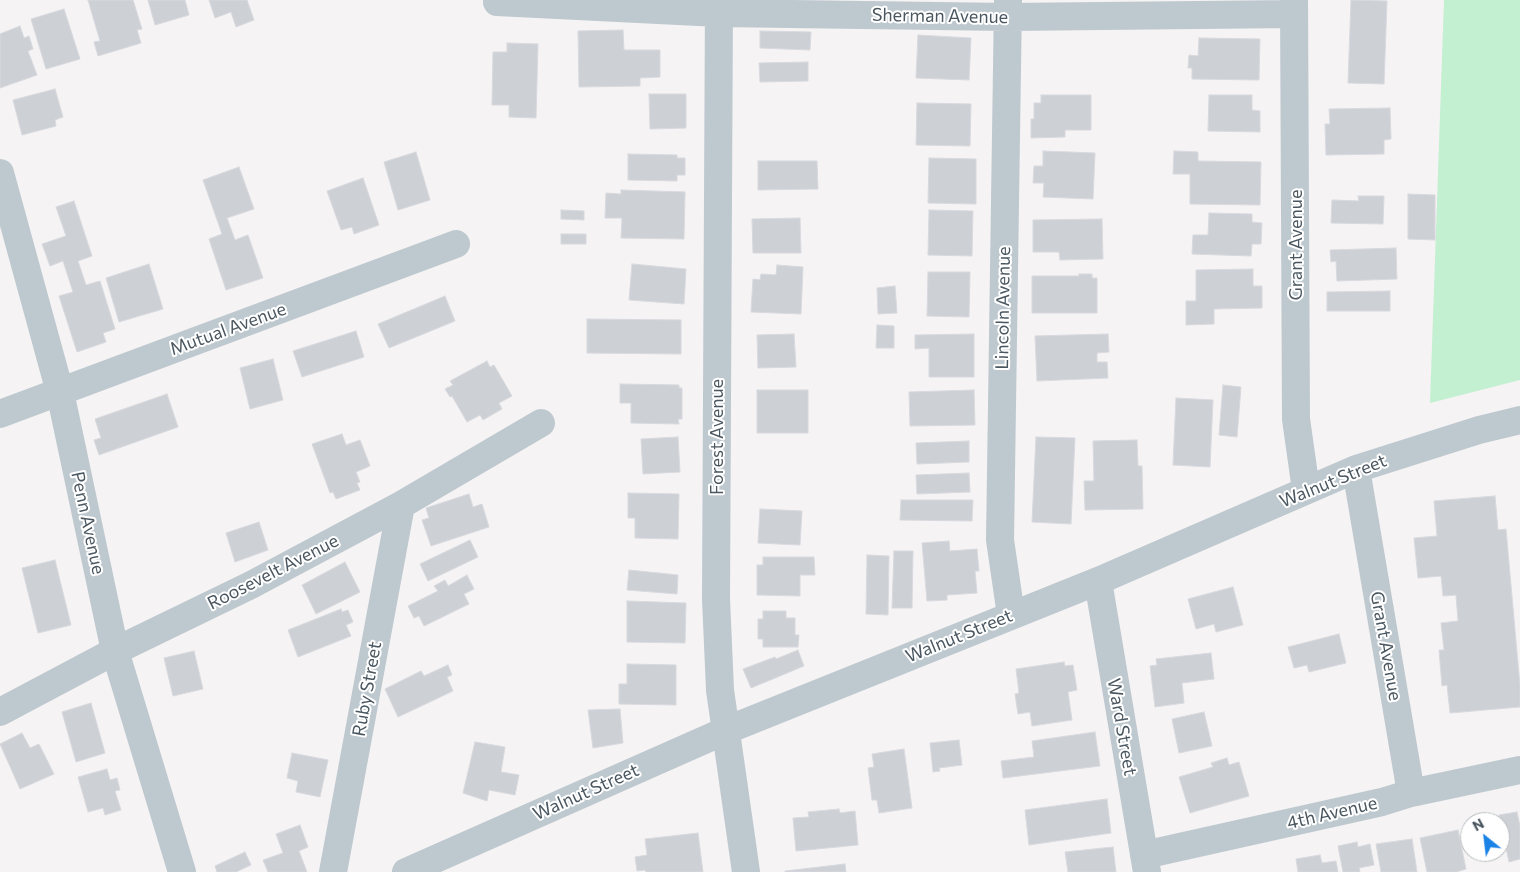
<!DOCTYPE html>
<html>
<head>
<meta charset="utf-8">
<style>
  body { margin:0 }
  #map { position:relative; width:1520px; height:872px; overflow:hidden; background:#f5f3f3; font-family:Commissioner,sans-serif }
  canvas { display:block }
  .north { position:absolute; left:1460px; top:812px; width:50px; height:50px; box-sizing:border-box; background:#fff; border:1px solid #b7bcbf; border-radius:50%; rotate:331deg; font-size:14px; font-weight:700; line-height:20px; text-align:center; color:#4a5760 }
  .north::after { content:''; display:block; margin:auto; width:18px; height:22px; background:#1b83e6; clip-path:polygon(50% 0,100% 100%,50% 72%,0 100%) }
</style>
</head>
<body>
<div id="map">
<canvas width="1520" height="872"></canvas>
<div class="north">N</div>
</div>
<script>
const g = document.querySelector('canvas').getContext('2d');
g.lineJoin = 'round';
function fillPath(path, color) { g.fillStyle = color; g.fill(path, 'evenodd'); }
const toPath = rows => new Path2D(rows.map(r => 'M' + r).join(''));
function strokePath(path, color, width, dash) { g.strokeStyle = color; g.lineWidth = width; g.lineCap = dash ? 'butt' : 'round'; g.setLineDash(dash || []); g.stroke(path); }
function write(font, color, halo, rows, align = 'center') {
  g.font = font + ' Commissioner,sans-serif'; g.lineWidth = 4; g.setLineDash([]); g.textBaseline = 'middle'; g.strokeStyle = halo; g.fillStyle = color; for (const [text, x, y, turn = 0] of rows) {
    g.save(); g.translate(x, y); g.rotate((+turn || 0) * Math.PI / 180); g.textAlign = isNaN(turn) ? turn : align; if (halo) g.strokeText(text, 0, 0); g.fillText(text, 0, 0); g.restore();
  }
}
fillPath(toPath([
  [1444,0,1520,0,1520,380,1430,403]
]), '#c3f0d1');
const building = toPath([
  [88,0,133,0,142,29,137,30,141,43,98,56,94,42,100,41,88,0],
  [148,0,185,0,189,15,155,25,148,0],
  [209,0,247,0,254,20,236,27,231,12,215,18,209,0],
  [1351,0,1387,1,1384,84,1348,83,1351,0],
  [64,9,80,59,46,69,31,19,64,9],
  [20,26,24,38,29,36,33,49,28,51,37,75,0,88,0,34,20,26],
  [623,30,624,50,660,50,660,77,640,78,640,86,579,87,578,31,623,30],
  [760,31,811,32,810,50,760,48,760,31],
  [918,35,971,38,969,80,916,78,918,35],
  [1199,38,1260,39,1259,80,1192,79,1192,68,1188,68,1189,55,1198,56,1199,38],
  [507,43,538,44,536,118,509,117,509,105,492,105,493,52,507,52,507,43],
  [808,62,808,81,760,82,759,63,808,62],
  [55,89,63,117,55,120,56,126,22,135,13,100,55,89],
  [649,94,686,94,686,128,650,129,649,94],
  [1041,95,1091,95,1091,130,1065,130,1065,137,1031,138,1031,119,1034,119,1034,103,1041,103,1041,95],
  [1209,95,1252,95,1252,110,1260,111,1260,132,1208,131,1209,95],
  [917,103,971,104,970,146,916,145,917,103],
  [1390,108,1391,139,1384,140,1384,154,1326,155,1325,124,1330,124,1329,109,1390,108],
  [1043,151,1095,153,1093,199,1043,197,1044,183,1033,183,1034,166,1043,166,1043,151],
  [1174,151,1198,152,1198,161,1261,162,1260,205,1190,204,1190,174,1173,174,1174,151],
  [416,152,430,200,398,210,384,162,416,152],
  [628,154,677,155,677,158,685,158,685,175,677,175,677,181,628,180,628,154],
  [929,158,976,159,976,204,928,203,929,158],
  [758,161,817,161,818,189,758,190,758,161],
  [239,167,254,209,227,218,235,240,248,235,263,278,226,290,209,239,222,234,203,180,239,167],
  [363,178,379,225,354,234,352,227,341,230,327,191,363,178],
  [621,190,685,192,684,239,621,238,622,218,605,218,606,193,621,194,621,190],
  [1408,194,1435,195,1435,240,1408,239,1408,194],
  [1358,196,1384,196,1383,224,1331,223,1332,200,1359,201,1358,196],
  [74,201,92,256,78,261,86,285,100,281,115,329,103,333,106,342,77,352,59,296,73,292,63,261,50,266,42,244,66,236,56,207,74,201],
  [561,210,584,211,584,220,561,219,561,210],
  [929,210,973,211,972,256,928,255,929,210],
  [1209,213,1252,214,1252,222,1262,223,1261,244,1252,244,1251,256,1192,254,1193,235,1208,235,1209,213],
  [800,218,801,253,753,253,752,219,800,218],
  [1102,219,1103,259,1060,260,1059,252,1033,252,1033,220,1102,219],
  [561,234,586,234,586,244,561,244,561,234],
  [1396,248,1397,279,1337,281,1336,261,1331,262,1330,250,1396,248],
  [149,264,163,309,119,322,106,278,149,264],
  [632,264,686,269,684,304,629,300,632,264],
  [777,265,803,267,801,314,751,312,753,279,760,280,761,274,776,275,777,265],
  [1253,269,1253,286,1262,286,1262,308,1214,309,1214,324,1186,325,1186,301,1196,301,1196,270,1253,269],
  [928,272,970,272,969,317,927,316,928,272],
  [1079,274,1092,274,1092,278,1097,278,1097,313,1032,313,1032,276,1079,276,1079,274],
  [895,286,897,313,878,314,877,288,895,286],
  [1390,291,1390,311,1327,311,1327,292,1390,291],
  [445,296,455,321,389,348,378,324,445,296],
  [587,319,681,320,681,354,587,353,587,319],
  [877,325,894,326,894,348,876,348,877,325],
  [356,331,364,357,302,377,293,351,356,331],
  [794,334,796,367,758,368,757,335,794,334],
  [974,334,974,377,929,377,929,348,915,349,915,335,974,334],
  [1108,334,1109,352,1097,353,1097,362,1107,362,1108,378,1037,381,1035,336,1108,334],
  [273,359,283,400,250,409,240,368,273,359],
  [487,361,490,367,494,365,512,396,499,403,502,409,483,420,480,415,467,422,452,396,450,397,445,389,453,385,450,381,487,361],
  [620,384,679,385,679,388,682,388,682,419,678,419,679,424,631,423,631,403,620,403,620,384],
  [1223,385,1241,387,1237,437,1219,435,1223,385],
  [757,390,808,390,808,433,757,433,757,390],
  [974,390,975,425,910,426,909,392,974,390],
  [167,394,178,427,99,455,94,440,101,438,95,419,167,394],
  [1176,398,1213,400,1210,467,1173,465,1176,398],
  [342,434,346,445,360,440,370,466,356,472,360,482,357,483,360,490,336,499,333,492,330,493,312,444,342,434],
  [678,437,680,472,643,474,641,439,678,437],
  [1036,437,1075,438,1071,524,1032,522,1036,437],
  [1137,440,1138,466,1142,466,1143,509,1085,510,1084,481,1094,481,1093,441,1137,440],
  [969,441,969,462,917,464,916,443,969,441],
  [969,473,970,492,917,494,916,475,969,473],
  [628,493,679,494,678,539,635,538,635,518,628,518,628,493],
  [469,494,473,507,482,504,489,527,431,546,422,520,429,518,426,508,469,494],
  [1495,496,1498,530,1506,529,1520,686,1520,707,1450,713,1447,685,1442,686,1439,650,1444,650,1441,623,1458,621,1456,595,1443,596,1441,576,1418,578,1414,538,1437,536,1434,501,1495,496],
  [901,500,973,500,972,521,900,520,901,500],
  [760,509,802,511,800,545,758,543,760,509],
  [259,522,268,550,235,562,226,533,259,522],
  [470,540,478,557,428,581,420,564,470,540],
  [949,541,950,551,977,549,979,571,975,571,977,593,947,595,947,600,927,601,922,543,949,541],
  [894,551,913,551,912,608,892,608,894,551],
  [867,555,889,556,888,615,866,614,867,555],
  [763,557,814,557,815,575,800,575,800,596,757,595,757,565,763,565,763,557],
  [55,560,71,625,38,633,22,568,55,560],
  [345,562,360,592,316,614,302,585,345,562],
  [629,570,678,575,677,594,627,590,629,570],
  [467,575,474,589,464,594,469,604,424,626,419,616,414,618,408,606,438,591,434,586,445,580,448,586,467,575],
  [1233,587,1243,625,1216,632,1214,624,1196,629,1188,599,1233,587],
  [627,601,686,603,685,643,627,642,627,601],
  [341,609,342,612,348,610,353,622,346,625,351,636,298,657,288,630,341,609],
  [763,611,786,611,786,618,795,618,795,635,799,635,798,647,763,647,763,639,758,639,758,619,763,619,763,611],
  [1339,634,1346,663,1309,672,1307,665,1294,668,1288,647,1339,634],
  [798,650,804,666,751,688,743,669,775,657,776,659,798,650],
  [194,651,203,689,173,696,164,658,194,651],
  [1211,653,1214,679,1182,683,1184,703,1155,707,1150,666,1157,665,1156,659,1211,653],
  [1064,662,1065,666,1073,665,1077,690,1068,692,1072,720,1032,726,1030,712,1018,714,1015,694,1019,693,1016,669,1064,662],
  [627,664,676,665,676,705,619,704,619,684,627,684,627,664],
  [448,665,452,675,447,677,453,691,398,717,385,689,421,671,424,676,448,665],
  [91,703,105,753,76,762,62,712,91,703],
  [620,709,623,743,593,748,588,710,620,709],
  [1204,712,1212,746,1179,753,1172,719,1204,712],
  [1095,732,1100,766,1003,778,1001,761,1034,757,1032,741,1095,732],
  [22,733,30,748,39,744,54,774,20,789,0,744,22,733],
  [959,740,962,765,939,768,940,771,933,772,930,743,959,740],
  [475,742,505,747,501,772,519,775,515,795,489,790,487,801,463,793,475,742],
  [904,749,912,808,879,813,877,800,872,800,868,768,874,767,872,754,904,749],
  [292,753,328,760,320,797,296,792,298,781,287,778,292,753],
  [1227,758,1229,765,1239,762,1249,796,1190,813,1179,777,1213,767,1211,763,1227,758],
  [107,769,110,780,117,778,120,790,115,791,121,810,105,815,103,808,88,812,78,777,107,769],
  [1107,799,1111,833,1029,845,1025,810,1107,799],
  [839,809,840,813,855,811,858,845,796,851,793,818,809,817,808,812,839,809],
  [1517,812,1520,826,1520,859,1509,862,1499,815,1517,812],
  [300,825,308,847,299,851,307,872,268,872,263,860,283,853,276,834,300,825],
  [1458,830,1466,869,1456,872,1427,872,1420,838,1458,830],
  [698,833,703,872,646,872,645,870,637,871,635,857,647,855,645,839,698,833],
  [1412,839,1417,872,1381,872,1376,844,1412,839],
  [1357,842,1358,847,1370,844,1374,865,1359,868,1360,872,1343,872,1338,846,1357,842],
  [1113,847,1116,872,1068,872,1065,852,1113,847],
  [245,852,251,865,236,872,217,872,215,866,245,852],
  [1320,855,1322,863,1336,861,1338,872,1298,872,1296,859,1320,855],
  [845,864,846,872,785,872,785,871,845,864]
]);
fillPath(building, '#cdd0d5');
strokePath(building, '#d7d9de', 1);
strokePath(toPath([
  [719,0,716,599,720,690,746,872],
  [1008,0,1000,540,1011,615],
  [1294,0,1296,419,1306,490],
  [497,2,719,13,1008,17,1293,14],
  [0,173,60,392,115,651,182,872],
  [0,414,456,244],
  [1356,469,1411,793],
  [1098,581,1147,872],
  [0,712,115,651,251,585,401,505,541,423],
  [1144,855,1382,802,1411,793,1520,770],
  [333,872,401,505],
  [406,872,727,730,1098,581,1356,469,1479,430,1520,420]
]), '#bec8cf', 28);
write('18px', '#4a5760', '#fff', [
  ["Sherman Avenue",940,16,1],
  ["Grant Avenue",1296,245,-90],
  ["Lincoln Avenue",1003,308,-89],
  ["Mutual Avenue",228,329,-20],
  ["Forest Avenue",717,437,-90],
  ["Walnut Street",1333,481,-22],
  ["Penn Avenue",88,523,78],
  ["Roosevelt Avenue",273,572,-27],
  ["Walnut Street",959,636,-22],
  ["Grant Avenue",1386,646,80],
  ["Ruby Street",367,689,-80],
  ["Ward Street",1122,727,80],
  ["Walnut Street",586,792,-24],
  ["4th Avenue",1332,813,-13]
]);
</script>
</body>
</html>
